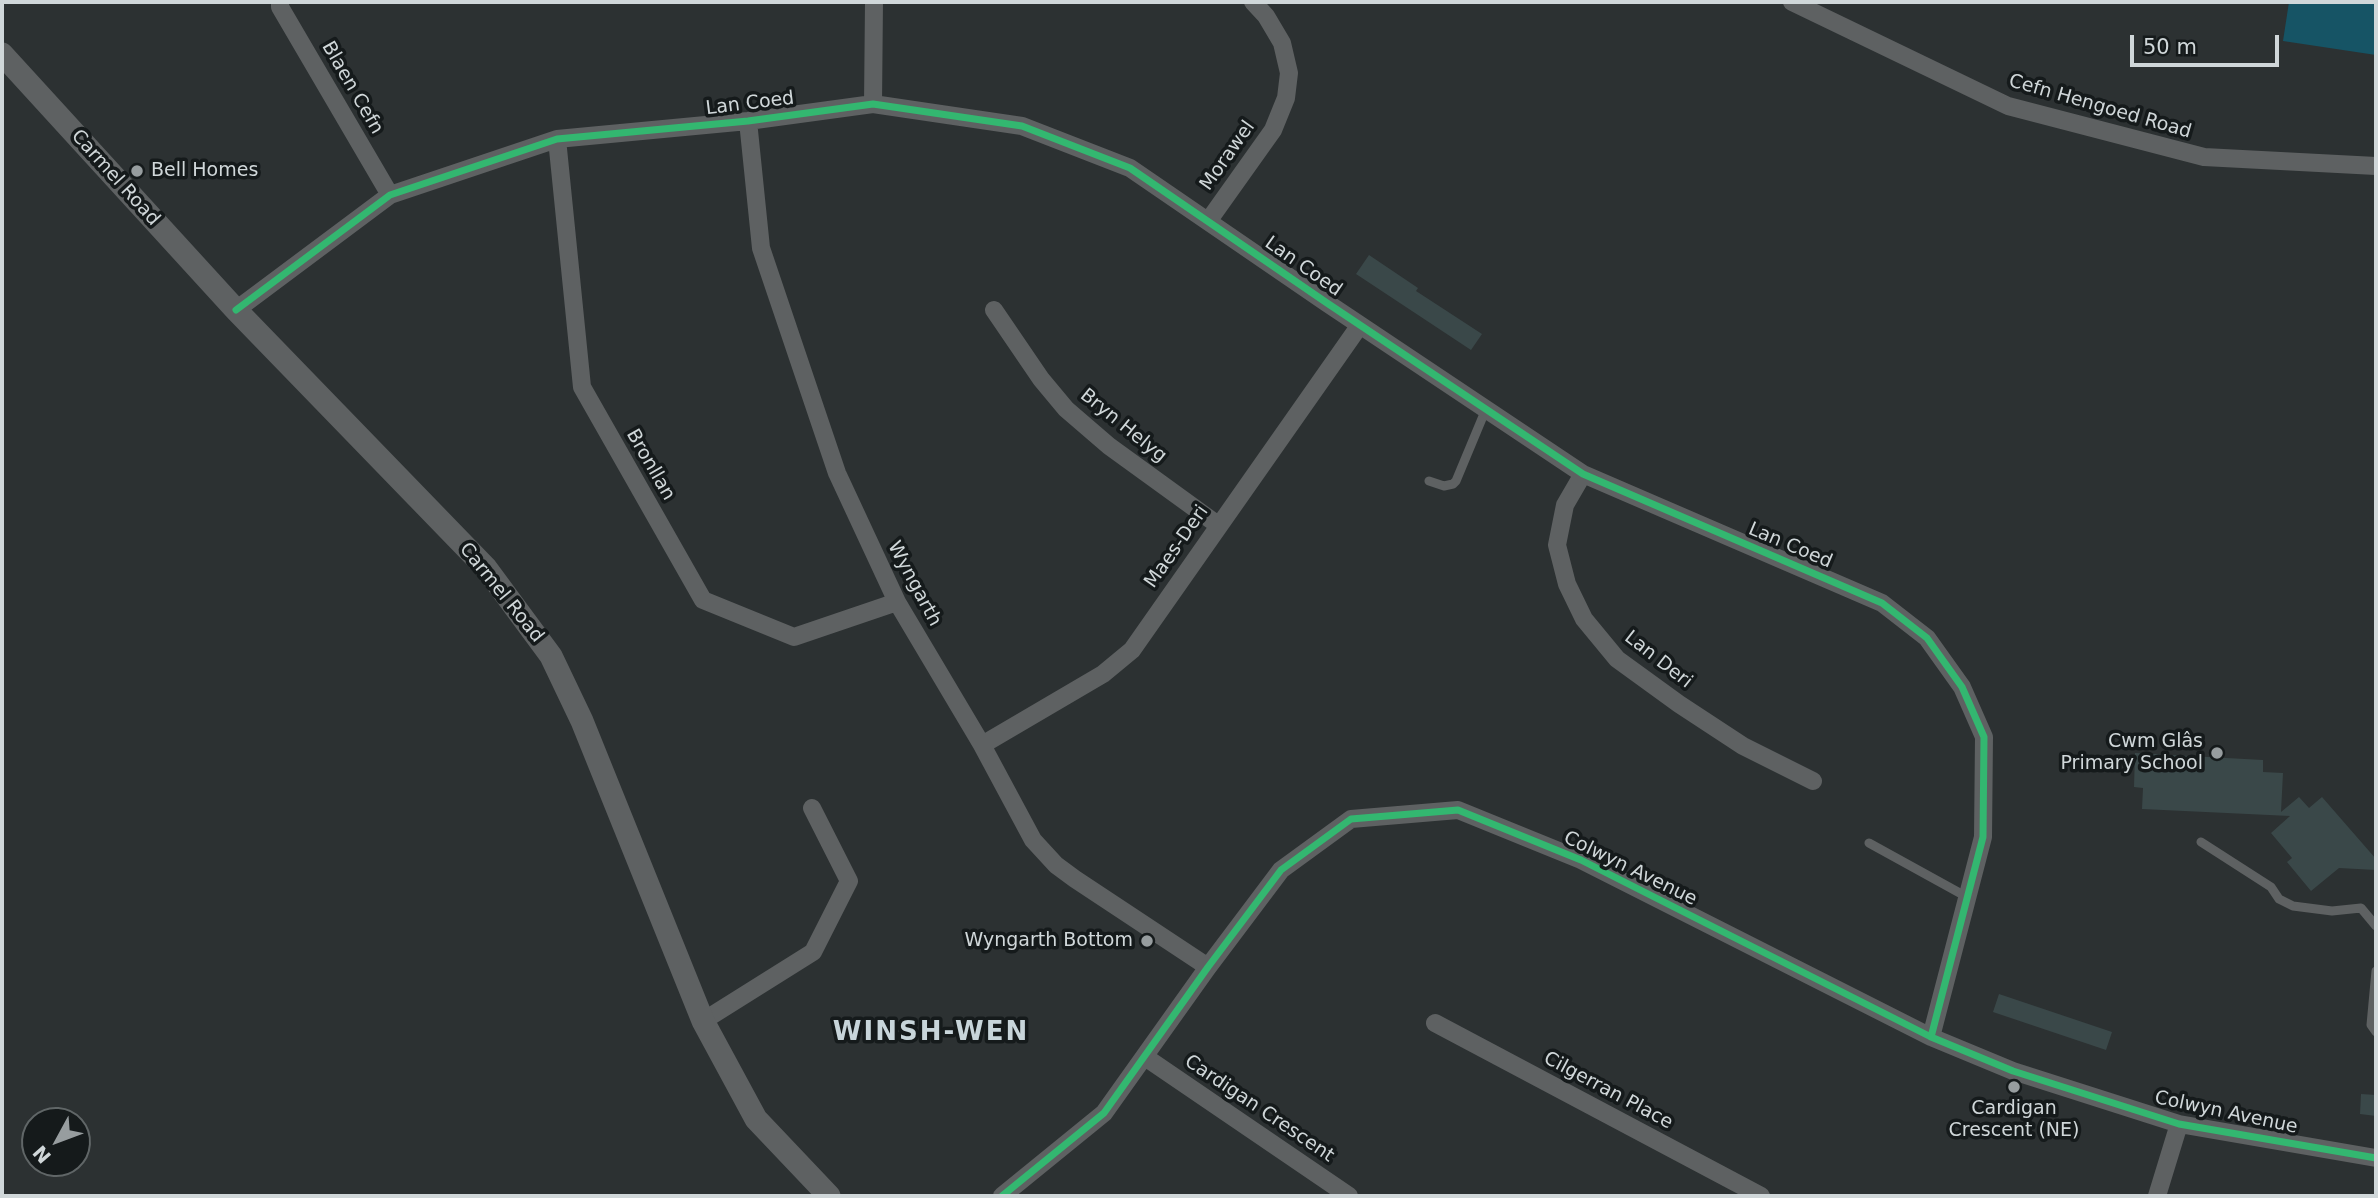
<!DOCTYPE html>
<html>
<head>
<meta charset="utf-8">
<style>
  body { margin:0 }
  #map { position:relative; width:2378px; height:1198px; overflow:hidden; background:#2c3132; font-family:"DejaVu Sans",sans-serif }
  canvas { display:block }
  .frame { position:absolute; inset:0; border:4px solid #d0d7d9; pointer-events:none }
  .north { position:absolute; left:21px; top:1107px; width:70px; height:70px; box-sizing:border-box; background:#151a1b; border:2px solid #606667; border-radius:50%; rotate:229deg; font-size:19px; font-weight:700; line-height:28px; text-align:center; color:#d0d7d9 }
  .north::after { content:''; display:block; margin:auto; width:24px; height:32px; background:#979d9f; clip-path:polygon(50% 0,100% 100%,50% 72%,0 100%) }
  .scale { position:absolute; left:2130px; top:35px; width:149px; height:32px; box-sizing:border-box; border:4px solid #d0d7d9; border-top:0; padding-left:9px; font-size:21px; line-height:24px; white-space:nowrap; color:#d0d7d9; -webkit-text-stroke:5px #151a1b; paint-order:stroke }
</style>
</head>
<body>
<div id="map">
<canvas width="2378" height="1198"></canvas>
<div class="frame"></div>
<div class="north">N</div>
<div class="scale">50 m</div>
</div>
<script>
const g = document.querySelector('canvas').getContext('2d');
g.lineJoin = 'round';
function fillPath(path, color) { g.fillStyle = color; g.fill(path, 'evenodd'); }
const toPath = rows => new Path2D(rows.map(r => 'M' + r).join(''));
function strokePath(path, color, width, dash) { g.strokeStyle = color; g.lineWidth = width; g.lineCap = dash ? 'butt' : 'round'; g.setLineDash(dash || []); g.stroke(path); }
function write(font, color, halo, rows, align = 'center') {
  g.font = font + ' "DejaVu Sans",sans-serif'; g.lineWidth = 7; g.setLineDash([]); g.textBaseline = 'middle'; g.strokeStyle = halo; g.fillStyle = color; for (const [text, x, y, turn = 0] of rows) {
    g.save(); g.translate(x, y); g.rotate((+turn || 0) * Math.PI / 180); g.textAlign = isNaN(turn) ? turn : align; if (halo) g.strokeText(text, 0, 0); g.fillText(text, 0, 0); g.restore();
  }
}
fillPath(toPath([
  [2289,2,2376,2,2376,55,2283,41]
]), '#165465');
fillPath(toPath([
  [1369,255,1418,288,1416,291,1482,334,1471,350,1356,274],
  [2135,753,2263,760,2263,772,2283,773,2281,812,2299,797,2309,808,2322,797,2376,859,2376,870,2339,868,2311,891,2287,862,2292,858,2271,833,2290,816,2142,809,2143,788,2134,787],
  [1999,994,2112,1032,2106,1050,1993,1012],
  [2361,1094,2376,1095,2376,1116,2360,1114]
]), '#3a4849');
strokePath(toPath([
  [2376,203,2376,208]
]), '#696c6c', 3.5, [3.5, 3.5]);
strokePath(toPath([
  [1429,481,1444,486,1453,484,1456,481,1486,409],
  [2201,842,2271,887,2279,899,2293,906,2332,911,2361,908,2376,926],
  [1869,843,1967,897],
  [2376,971,2371,1025,2376,1032]
]), '#5e6162', 9);
strokePath(toPath([
  [280,2,280,7,390,195],
  [1792,2,2008,106,2204,157,2376,166],
  [873,104,874,2],
  [748,121,761,248,837,473,897,602,982,745,1033,840,1056,865,1075,879,1208,967],
  [557,139,582,387,703,600,794,637,897,602],
  [1209,220,1273,130,1286,98,1289,73,1282,43,1266,16,1253,2],
  [236,310,390,195,557,139,748,121,873,104,1022,126,1130,168,1327,303,1583,474,1882,603,1927,638,1962,687,1984,737,1983,837,1931,1037],
  [994,310,1041,379,1066,409,1109,446,1218,525],
  [1583,474,1565,505,1557,545,1567,584,1584,619,1617,659,1679,704,1743,746,1813,781],
  [982,745,1103,674,1132,650,1360,325],
  [703,1021,813,952,849,881,812,808],
  [1435,1023,1761,1196],
  [1145,1057,1349,1196],
  [1002,1196,1104,1113,1208,967,1281,870,1351,819,1458,810,1581,860,1931,1037,2013,1071,2179,1124,2376,1158],
  [2157,1196,2179,1124]
]), '#5e6162', 18);
strokePath(toPath([
  [2,54,236,310,486,568,551,656,582,721,703,1021,756,1119,829,1196]
]), '#5e6162', 23);
strokePath(toPath([
  [236,310,390,195,557,139,748,121,873,104,1022,126,1130,168,1327,303,1583,474,1882,603,1927,638,1962,687,1984,737,1983,837,1931,1037],
  [1002,1196,1104,1113,1208,967,1281,870,1351,819,1458,810,1581,860,1931,1037,2013,1071,2179,1124,2376,1158]
]), '#33b770', 7);
for (const [x, y, r, color] of [
  [137,171,7,"#979d9f"],
  [2217,753,7,"#979d9f"],
  [1147,941,7,"#979d9f"],
  [2014,1087,7,"#979d9f"]
]) { const dot = new Path2D(); dot.arc(x, y, r, 0, 2 * Math.PI); g.fillStyle = color; g.fill(dot); strokePath(dot, '#151a1b', 2.5); }
write('19px', '#d0d7d9', '#151a1b', [
  ["Blaen Cefn",352,88,60],
  ["Lan Coed",750,104,-7],
  ["Cefn Hengoed Road",2100,107,16],
  ["Morawel",1228,156,-55],
  ["Carmel Road",115,178,48],
  ["Lan Coed",1303,267,35],
  ["Bryn Helyg",1123,426,39],
  ["Bronllan",650,465,60],
  ["Lan Coed",1790,546,23],
  ["Maes-Deri",1177,547,-55],
  ["Wyngarth",914,584,62],
  ["Carmel Road",501,593,51],
  ["Lan Deri",1658,660,38],
  ["Colwyn Avenue",1630,869,26],
  ["Cilgerran Place",1608,1091,28],
  ["Cardigan Crescent",1259,1109,34],
  ["Colwyn Avenue",2226,1113,12]
]);
write('19px', '#d0d7d9', '#151a1b', [
  ["Bell Homes",151,171,"left"],
  ["Cwm Glâs",2203,742],
  ["Primary School",2203,764],
  ["Wyngarth Bottom",1133,941],
  ["Cardigan",2014,1109,"center"],
  ["Crescent (NE)",2014,1131,"center"]
], 'right');
g.letterSpacing = '2px';
write('bold 26px', '#c8d5da', '#151a1b', [
  ["WINSH-WEN",931,1033]
]);
g.letterSpacing = '0px';
</script>
</body>
</html>
